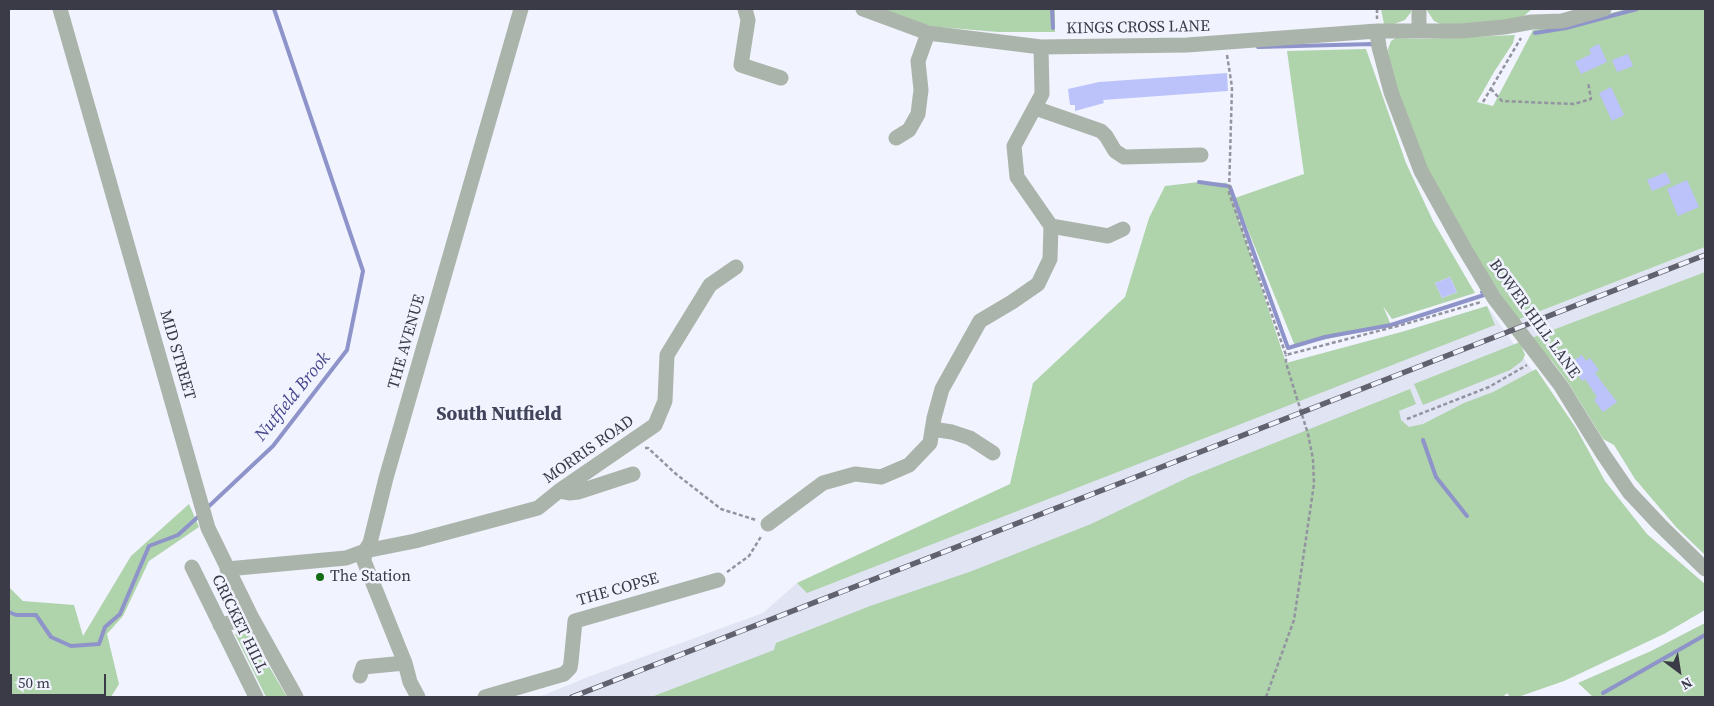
<!DOCTYPE html>
<html>
<head>
<meta charset="utf-8">
<style>
  body { margin:0 }
  #map { position:relative; width:1714px; height:706px; overflow:hidden; background:#f1f3ff; font-family:"Source Serif 4",serif }
  canvas { display:block }
  .frame { position:absolute; inset:0; border:10px solid #3a3b47; pointer-events:none }
  .north { position:absolute; left:1654px; top:646px; width:50px; height:50px; -webkit-text-stroke:4px #f1f3ff; paint-order:stroke; rotate:149deg; font-size:14px; font-weight:700; line-height:20px; text-align:center; color:#3a3b47 }
  .north::after { content:''; display:block; margin:auto; width:18px; height:22px; background:#3a3b47; clip-path:polygon(50% 0,100% 100%,50% 72%,0 100%) }
  .scale { position:absolute; left:10px; top:674px; width:96px; height:22px; box-sizing:border-box; border:2px solid #3a3b47; border-top:0; padding-left:6px; font-size:15px; line-height:18px; white-space:nowrap; color:#3a3b47; -webkit-text-stroke:4px #f1f3ff; paint-order:stroke }
</style>
</head>
<body>
<div id="map">
<canvas width="1714" height="706"></canvas>
<div class="frame"></div>
<div class="north">N</div>
<div class="scale">50 m</div>
</div>
<script>
const g = document.querySelector('canvas').getContext('2d');
g.lineJoin = 'round';
function fillPath(path, color) { g.fillStyle = color; g.fill(path, 'evenodd'); }
const toPath = rows => new Path2D(rows.map(r => 'M' + r).join(''));
function strokePath(path, color, width, dash) { g.strokeStyle = color; g.lineWidth = width; g.lineCap = dash ? 'butt' : 'round'; g.setLineDash(dash || []); g.stroke(path); }
function write(font, color, halo, rows, align = 'center') {
  g.font = font + ' "Source Serif 4",serif'; g.lineWidth = 5; g.setLineDash([]); g.textBaseline = 'middle'; g.strokeStyle = halo; g.fillStyle = color; for (const [text, x, y, turn = 0] of rows) {
    g.save(); g.translate(x, y); g.rotate((+turn || 0) * Math.PI / 180); g.textAlign = isNaN(turn) ? turn : align; if (halo) g.strokeText(text, 0, 0); g.fillText(text, 0, 0); g.restore();
  }
}
fillPath(toPath([
  [1705,247,1705,272,1529,339,1517,320],
  [1487,306,1533,371,1493,392,1423,424,775,650,651,697,539,697,588,677,763,613,797,583,1405,331]
]), '#e1e4f2');
fillPath(toPath([
  [883,9,1055,9,1055,32,998,32,938,27,926,25],
  [1381,9,1411,9,1411,12,1405,20,1394,24,1384,24],
  [1426,9,1532,9,1524,16,1501,21,1445,26,1434,21],
  [1627,9,1705,9,1705,247,1517,320,1484,269,1432,178,1408,126,1389,61,1388,49,1391,41,1396,38,1421,39,1515,35,1513,43,1494,72,1477,102,1493,106,1533,30,1558,26],
  [1366,49,1406,163,1433,221,1475,293,1392,319,1383,306,1391,325,1295,346,1235,198,1304,174,1287,51],
  [1450,277,1457,292,1442,298,1435,283],
  [1199,182,1227,183,1286,363,1405,331,1487,306,1495,325,807,593,797,583,1010,484,1033,383,1125,297,1149,218,1165,186],
  [1705,272,1705,555,1677,528,1635,479,1614,445,1603,439,1567,381,1552,361,1529,339],
  [1520,342,1525,355,1522,361,1510,370,1423,405,1414,384],
  [1536,369,1576,428,1605,481,1647,534,1705,584,1705,610,1664,634,1564,681,1518,697,1510,697,1507,693,1503,697,651,697,774,650,776,643,870,606,972,571,1091,524,1189,477,1410,389,1416,404,1399,411,1401,420,1409,427,1423,424,1464,403,1493,392],
  [189,504,199,527,149,561,123,616,107,634,119,684,111,697,9,697,9,587,23,601,74,605,83,636,131,556],
  [1705,623,1705,697,1593,697,1578,683,1651,651],
  [247,628,247,629,287,697,266,697,235,634]
]), '#afd3ab');
strokePath(toPath([
  [1052,9,1053,28],
  [1535,33,1566,28,1637,9],
  [1258,47,1373,44,1374,47],
  [1199,182,1227,186],
  [1230,187,1288,348,1325,337,1391,325,1484,295,1482,292],
  [1423,440,1436,477,1467,516],
  [207,508,273,446,347,350,363,271,274,9],
  [9,612,16,615,36,615,51,637,71,646,99,644,105,627,120,614,149,546,178,535,200,515],
  [1603,693,1705,635]
]), '#8e94c9', 4);
fillPath(toPath([
  [1599,44,1607,62,1581,74,1575,62,1591,54,1589,49],
  [1628,54,1633,66,1617,72,1612,60],
  [1227,73,1228,91,1103,100,1104,103,1075,111,1075,105,1070,105,1068,89,1099,82],
  [1611,87,1624,115,1612,121,1599,93],
  [1666,172,1671,183,1652,191,1647,180],
  [1687,180,1699,207,1678,216,1667,189],
  [1450,277,1457,292,1442,298,1435,283],
  [1582,355,1586,361,1590,358,1599,370,1595,373,1617,402,1603,412,1594,400,1597,397,1585,379,1582,381,1574,369,1577,367,1573,361]
]), '#bcc3fb');
strokePath(toPath([
  [1377,9,1377,19],
  [1227,55,1232,87,1229,193,1286,355,1405,324,1481,302],
  [1491,89,1502,101,1574,104,1591,99,1588,82],
  [1483,102,1521,38],
  [1407,419,1489,387,1527,365],
  [645,448,648,448,676,474,721,509,756,520],
  [727,572,749,556,762,535],
  [1266,697,1294,620,1314,484,1313,459,1308,434,1286,363,1286,355]
]), '#9394a0', 2.5, [4, 2.5]);
strokePath(toPath([
  [60,9,208,528,252,618,296,697],
  [745,9,748,20,741,65,781,78],
  [863,9,928,33,1041,47,1187,45,1377,31,1461,31,1504,27,1532,22,1562,21,1604,9],
  [1419,30,1419,9],
  [1377,31,1379,47,1391,92,1421,171,1464,248,1494,298,1561,386,1603,454,1629,492,1660,525,1705,569],
  [1035,108,1101,131,1106,136,1115,151,1124,157,1201,155],
  [896,138,909,130,918,114,921,90,918,61,928,33],
  [1051,226,1108,236,1123,229],
  [932,429,952,432,970,438,993,453],
  [559,491,569,493,578,492,633,474],
  [768,524,823,483,855,474,881,477,909,465,930,443,934,418,942,389,980,321,1012,302,1038,284,1050,259,1051,226,1017,177,1014,146,1042,94,1041,47],
  [192,567,256,697],
  [227,569,346,558,365,551,370,543,386,478,521,9],
  [220,625,252,618],
  [360,676,363,667,405,663],
  [418,697,410,682,405,663,364,561,365,551,415,541,538,508,559,491,655,425,665,401,667,355,710,285,736,267],
  [485,697,564,674,570,668,571,662,575,621,718,580]
]), '#abb4aa', 15);
const rail = toPath([
  [572,697,1705,255]
]);
strokePath(rail, '#61626e', 5.5);
strokePath(rail, '#f1f3ff', 4, [11]);
for (const [x, y, r, color] of [
  [320,577,5,"#136b13"]
]) { const dot = new Path2D(); dot.arc(x, y, r, 0, 2 * Math.PI); g.fillStyle = color; g.fill(dot); strokePath(dot, '#f1f3ff', 2); }
write('16px', '#3a3b47', '#f1f3ff', [
  ["KINGS CROSS LANE",1138,28,-1],
  ["BOWER HILL LANE",1534,319,54],
  ["THE AVENUE",407,342,-74],
  ["MID STREET",177,355,74],
  ["MORRIS ROAD",589,450,-35],
  ["THE COPSE",618,590,-16],
  ["CRICKET HILL",239,624,64]
]);
write('16px', '#3a3b47', '#f1f3ff', [
  ["The Station",330,577]
], 'left');
write('italic 18px', '#46488b', '#f1f3ff', [
  ["Nutfield Brook",293,397,-51]
]);
write('bold 19px', '#41445b', '#f1f3ff', [
  ["South Nutfield",499,415]
]);
</script>
</body>
</html>
